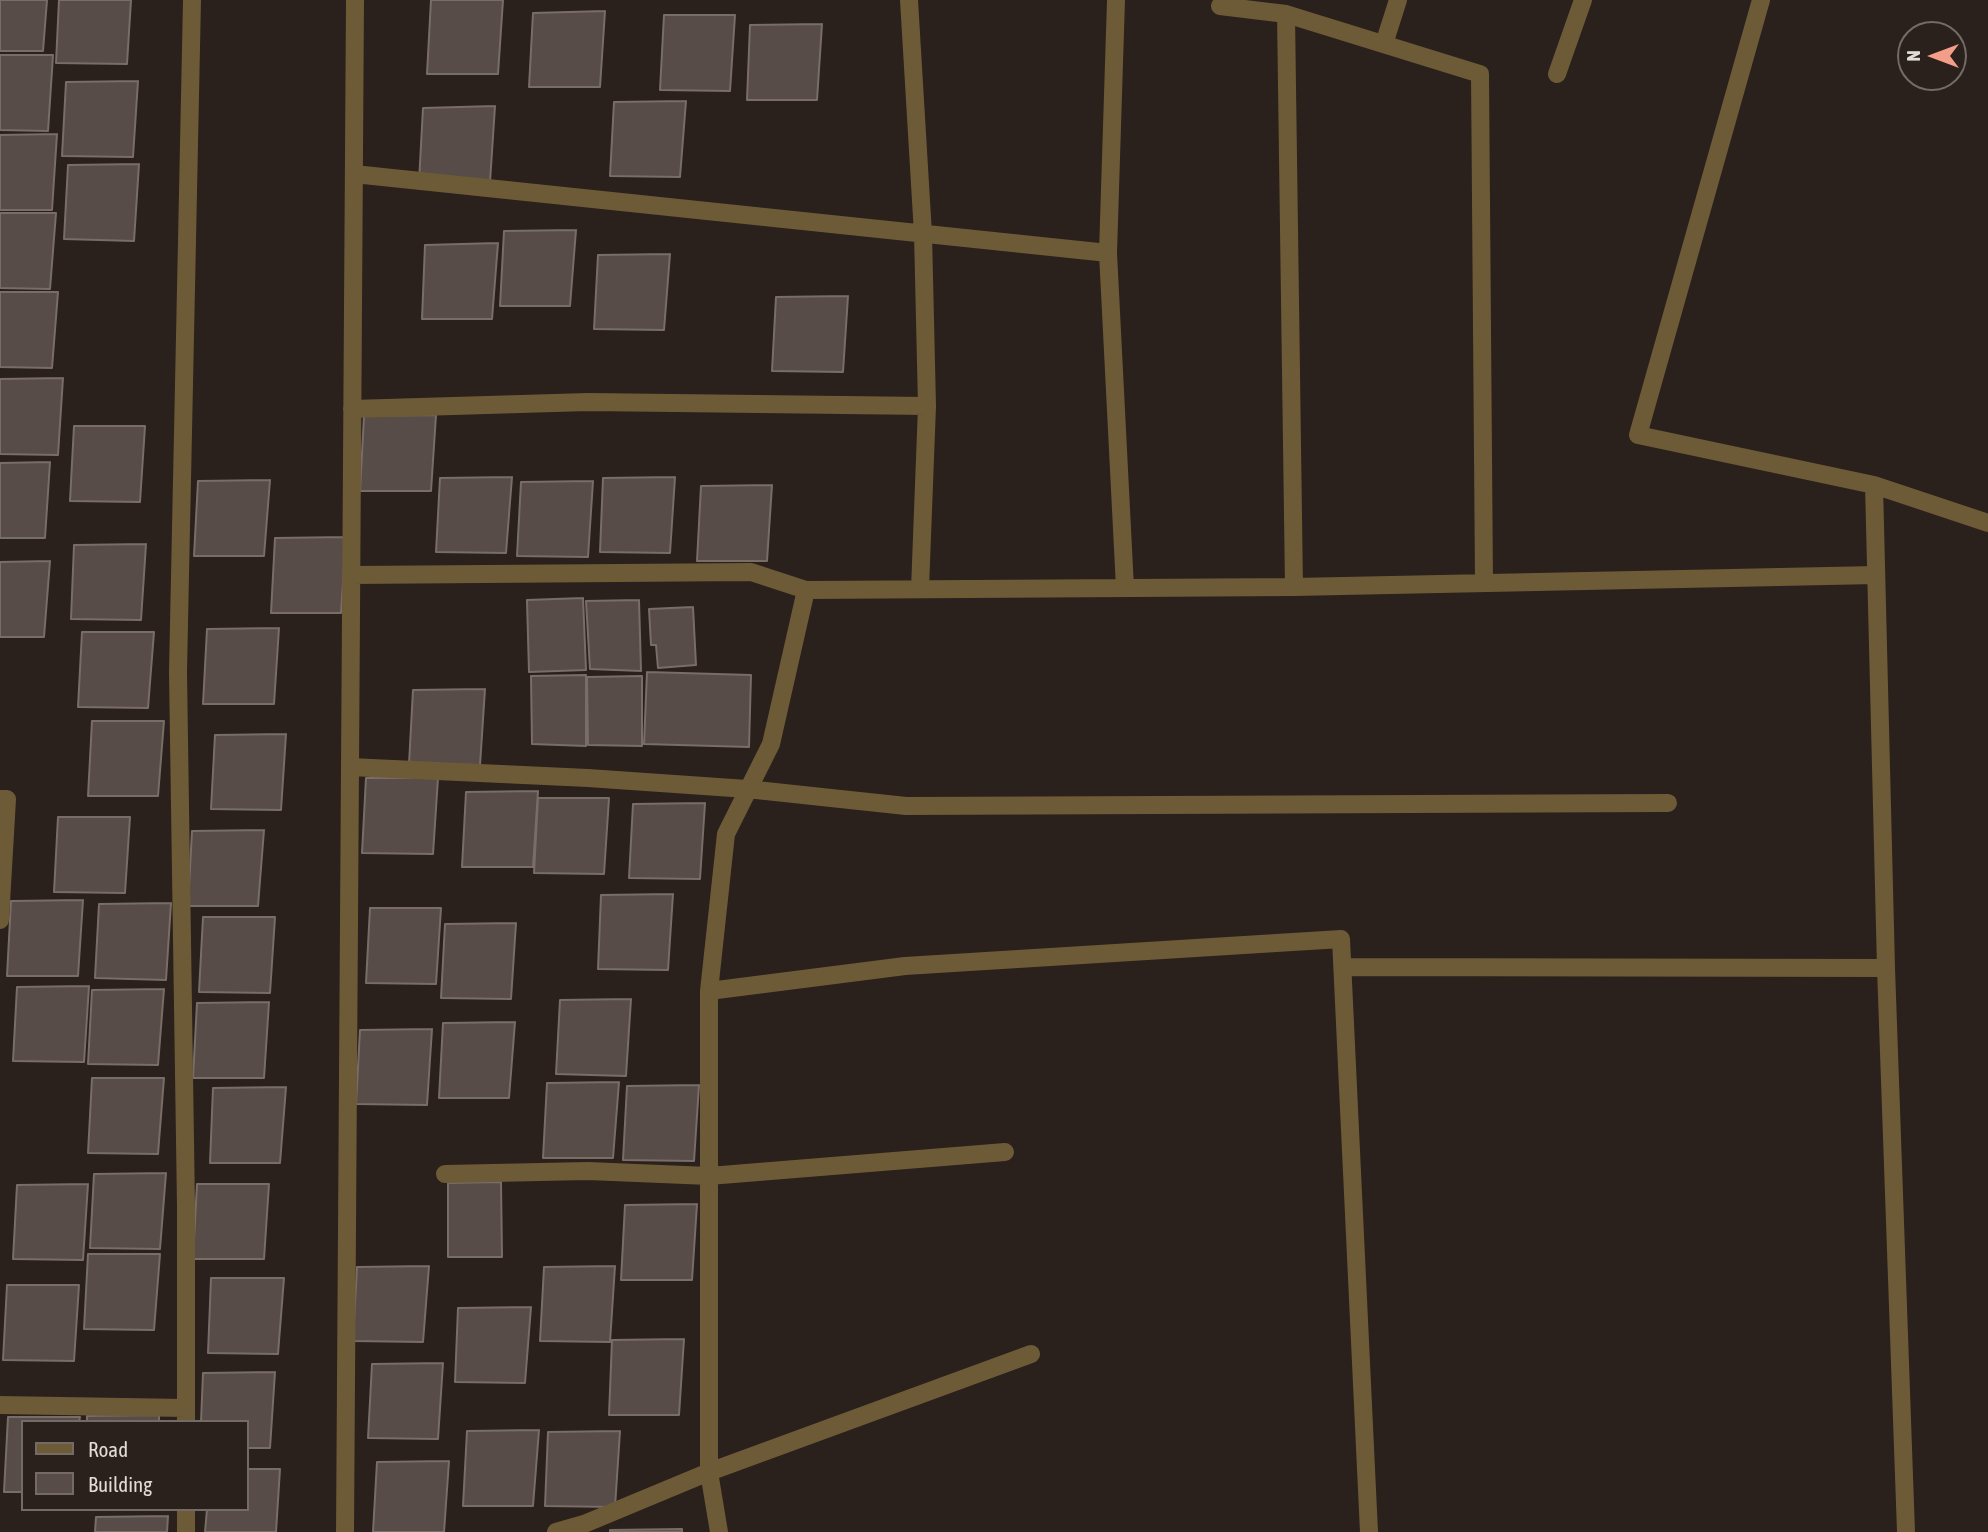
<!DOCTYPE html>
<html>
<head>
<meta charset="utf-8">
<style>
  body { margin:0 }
  #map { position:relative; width:1988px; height:1532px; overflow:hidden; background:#2a201c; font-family:"Asap Condensed",sans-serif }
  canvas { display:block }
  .legend { position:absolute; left:21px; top:1420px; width:228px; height:91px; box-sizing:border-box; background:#2a201c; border:2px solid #746b67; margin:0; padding:9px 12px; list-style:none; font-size:21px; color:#e2dbd8 }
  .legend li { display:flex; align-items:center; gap:14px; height:35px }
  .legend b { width:35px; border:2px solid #746b67 }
  .north { position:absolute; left:1897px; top:21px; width:70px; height:70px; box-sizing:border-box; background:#2a201c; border:2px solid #746b67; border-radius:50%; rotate:270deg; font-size:19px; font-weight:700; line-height:28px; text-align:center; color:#e2dbd8 }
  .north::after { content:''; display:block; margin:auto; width:24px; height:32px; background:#f49e8a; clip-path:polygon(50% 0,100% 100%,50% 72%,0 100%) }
</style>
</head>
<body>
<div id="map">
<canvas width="1988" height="1532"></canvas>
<ul class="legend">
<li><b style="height:9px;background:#6d5a37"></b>Road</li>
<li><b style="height:19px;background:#574c47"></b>Building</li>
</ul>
<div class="north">N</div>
</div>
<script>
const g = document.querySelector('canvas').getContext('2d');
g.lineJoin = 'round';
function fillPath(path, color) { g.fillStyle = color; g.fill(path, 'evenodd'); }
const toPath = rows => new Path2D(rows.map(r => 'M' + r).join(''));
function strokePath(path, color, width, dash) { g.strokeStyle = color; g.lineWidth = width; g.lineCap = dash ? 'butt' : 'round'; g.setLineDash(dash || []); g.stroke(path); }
const building = toPath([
  [0,0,47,0,43,51,0,51,0,0],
  [59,0,131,0,127,64,56,63,59,0],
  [431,0,503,0,498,74,427,74,431,0],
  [605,11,600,87,529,87,533,13,605,11],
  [664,15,735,15,730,91,660,90,664,15],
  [822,24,817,100,747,100,750,25,822,24],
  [0,55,53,55,48,131,0,130,0,55],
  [138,81,133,157,62,156,66,82,138,81],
  [686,101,680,177,610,176,614,102,686,101],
  [495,106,490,182,419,182,423,108,495,106],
  [57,134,52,210,0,210,0,135,57,134],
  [139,164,134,241,64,239,68,165,139,164],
  [0,213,56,213,50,289,0,288,0,213],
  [576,230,570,306,500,306,504,231,576,230],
  [498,243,492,319,422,319,425,245,498,243],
  [670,254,664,330,594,329,598,255,670,254],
  [0,292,58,292,52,368,0,367,0,292],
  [848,296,843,372,772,371,776,297,848,296],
  [63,378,58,455,0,454,0,379,63,378],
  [436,415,431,491,360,491,364,416,436,415],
  [74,426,145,426,140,502,70,501,74,426],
  [50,462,45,538,0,538,0,463,50,462],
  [512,477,506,553,436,552,440,478,512,477],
  [675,477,670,553,600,552,603,478,675,477],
  [270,480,264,556,194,556,198,481,270,480],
  [593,481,588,557,517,556,521,482,593,481],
  [772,485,767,561,697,561,701,486,772,485],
  [346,537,341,613,271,613,275,538,346,537],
  [146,544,141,620,71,619,74,545,146,544],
  [50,561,44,637,0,637,0,562,50,561],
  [583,598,586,670,529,672,527,600,583,598],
  [639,600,641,671,590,669,586,601,639,600],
  [693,607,696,665,658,668,656,645,651,645,649,609,693,607],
  [279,628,274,704,203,704,207,629,279,628],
  [82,632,154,632,148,708,78,707,82,632],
  [647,672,751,675,749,747,644,744,647,672],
  [586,675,586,746,532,744,531,676,586,675],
  [642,676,642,746,588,745,587,677,642,676],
  [485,689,480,765,409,764,413,690,485,689],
  [92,721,164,721,158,796,88,796,92,721],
  [286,734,281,810,211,809,215,735,286,734],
  [366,778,438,778,433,854,362,853,366,778],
  [538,791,533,867,462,867,466,792,538,791],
  [538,798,609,798,604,874,534,873,538,798],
  [705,803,700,879,629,878,633,804,705,803],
  [58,817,130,817,125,893,54,892,58,817],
  [264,830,258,906,188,906,192,831,264,830],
  [673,894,668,970,598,969,601,895,673,894],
  [83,900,78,976,7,976,11,901,83,900],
  [171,903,166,980,95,978,99,904,171,903],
  [370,908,441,908,436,984,366,983,370,908],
  [203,917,275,917,270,993,199,992,203,917],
  [516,923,511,999,441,998,445,924,516,923],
  [89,986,84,1062,13,1061,17,987,89,986],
  [164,989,158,1065,88,1064,92,990,164,989],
  [631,999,626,1076,556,1074,560,1000,631,999],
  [269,1002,264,1078,193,1078,197,1003,269,1002],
  [515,1022,509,1098,439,1098,443,1023,515,1022],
  [432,1029,427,1105,356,1104,360,1030,432,1029],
  [92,1078,164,1078,158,1154,88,1153,92,1078],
  [619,1082,613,1158,543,1158,547,1083,619,1082],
  [699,1085,694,1161,623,1160,627,1086,699,1085],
  [286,1087,280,1163,210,1163,213,1088,286,1087],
  [166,1173,160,1249,90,1248,94,1174,166,1173],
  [501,1182,502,1257,448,1257,448,1183,501,1182],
  [88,1184,83,1260,13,1259,17,1185,88,1184],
  [197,1184,269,1184,264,1259,193,1259,197,1184],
  [697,1204,692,1280,621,1280,625,1205,697,1204],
  [88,1254,160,1254,154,1330,84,1329,88,1254],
  [429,1266,423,1342,353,1341,357,1267,429,1266],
  [615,1266,610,1342,540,1341,544,1267,615,1266],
  [211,1278,284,1278,278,1354,208,1353,211,1278],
  [7,1285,79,1285,74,1361,3,1360,7,1285],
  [531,1307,525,1383,455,1382,458,1308,531,1307],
  [684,1339,679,1415,609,1415,612,1340,684,1339],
  [443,1363,438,1439,368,1438,372,1364,443,1363],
  [275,1372,270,1448,247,1448,247,1422,201,1422,203,1373,275,1372],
  [159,1415,159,1422,87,1422,87,1416,159,1415],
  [8,1417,80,1417,79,1422,23,1422,23,1492,4,1492,8,1417],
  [539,1430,533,1506,463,1506,467,1431,539,1430],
  [620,1431,615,1507,545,1506,548,1432,620,1431],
  [449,1461,444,1532,373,1532,377,1462,449,1461],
  [247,1469,280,1469,276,1532,205,1532,207,1509,247,1509,247,1469],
  [168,1516,167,1532,95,1532,96,1517,168,1516],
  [682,1529,682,1532,610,1532,610,1530,682,1529]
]);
fillPath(building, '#574c47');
strokePath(building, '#796d68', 2);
strokePath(toPath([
  [909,0,923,234,927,406,920,589],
  [1761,0,1638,435,1874,485,1988,523],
  [1220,6,1286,14],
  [1384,44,1398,0],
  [1557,74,1583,0],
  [354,174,1108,253,1125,588],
  [1108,253,1116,0],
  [352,409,588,402,927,406],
  [1874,485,1886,968,1906,1532],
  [351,575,751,572,806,590,1294,587,1876,575],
  [1294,587,1286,14,1480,74,1484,583],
  [350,767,588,778,747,789,906,806,1668,803],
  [0,799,7,799,0,920],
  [1343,967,1886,968],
  [709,991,905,966,1341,939,1369,1532],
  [445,1174,588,1171,709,1176,1005,1152],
  [0,1405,186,1408],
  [186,1422,186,1207,178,672,192,0],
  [186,1509,186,1532],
  [345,1532,355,0],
  [556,1532,584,1524,709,1472,1031,1354],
  [719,1532,709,1472,709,991,726,834,771,744,806,590]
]), '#6d5a37', 18);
</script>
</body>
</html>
